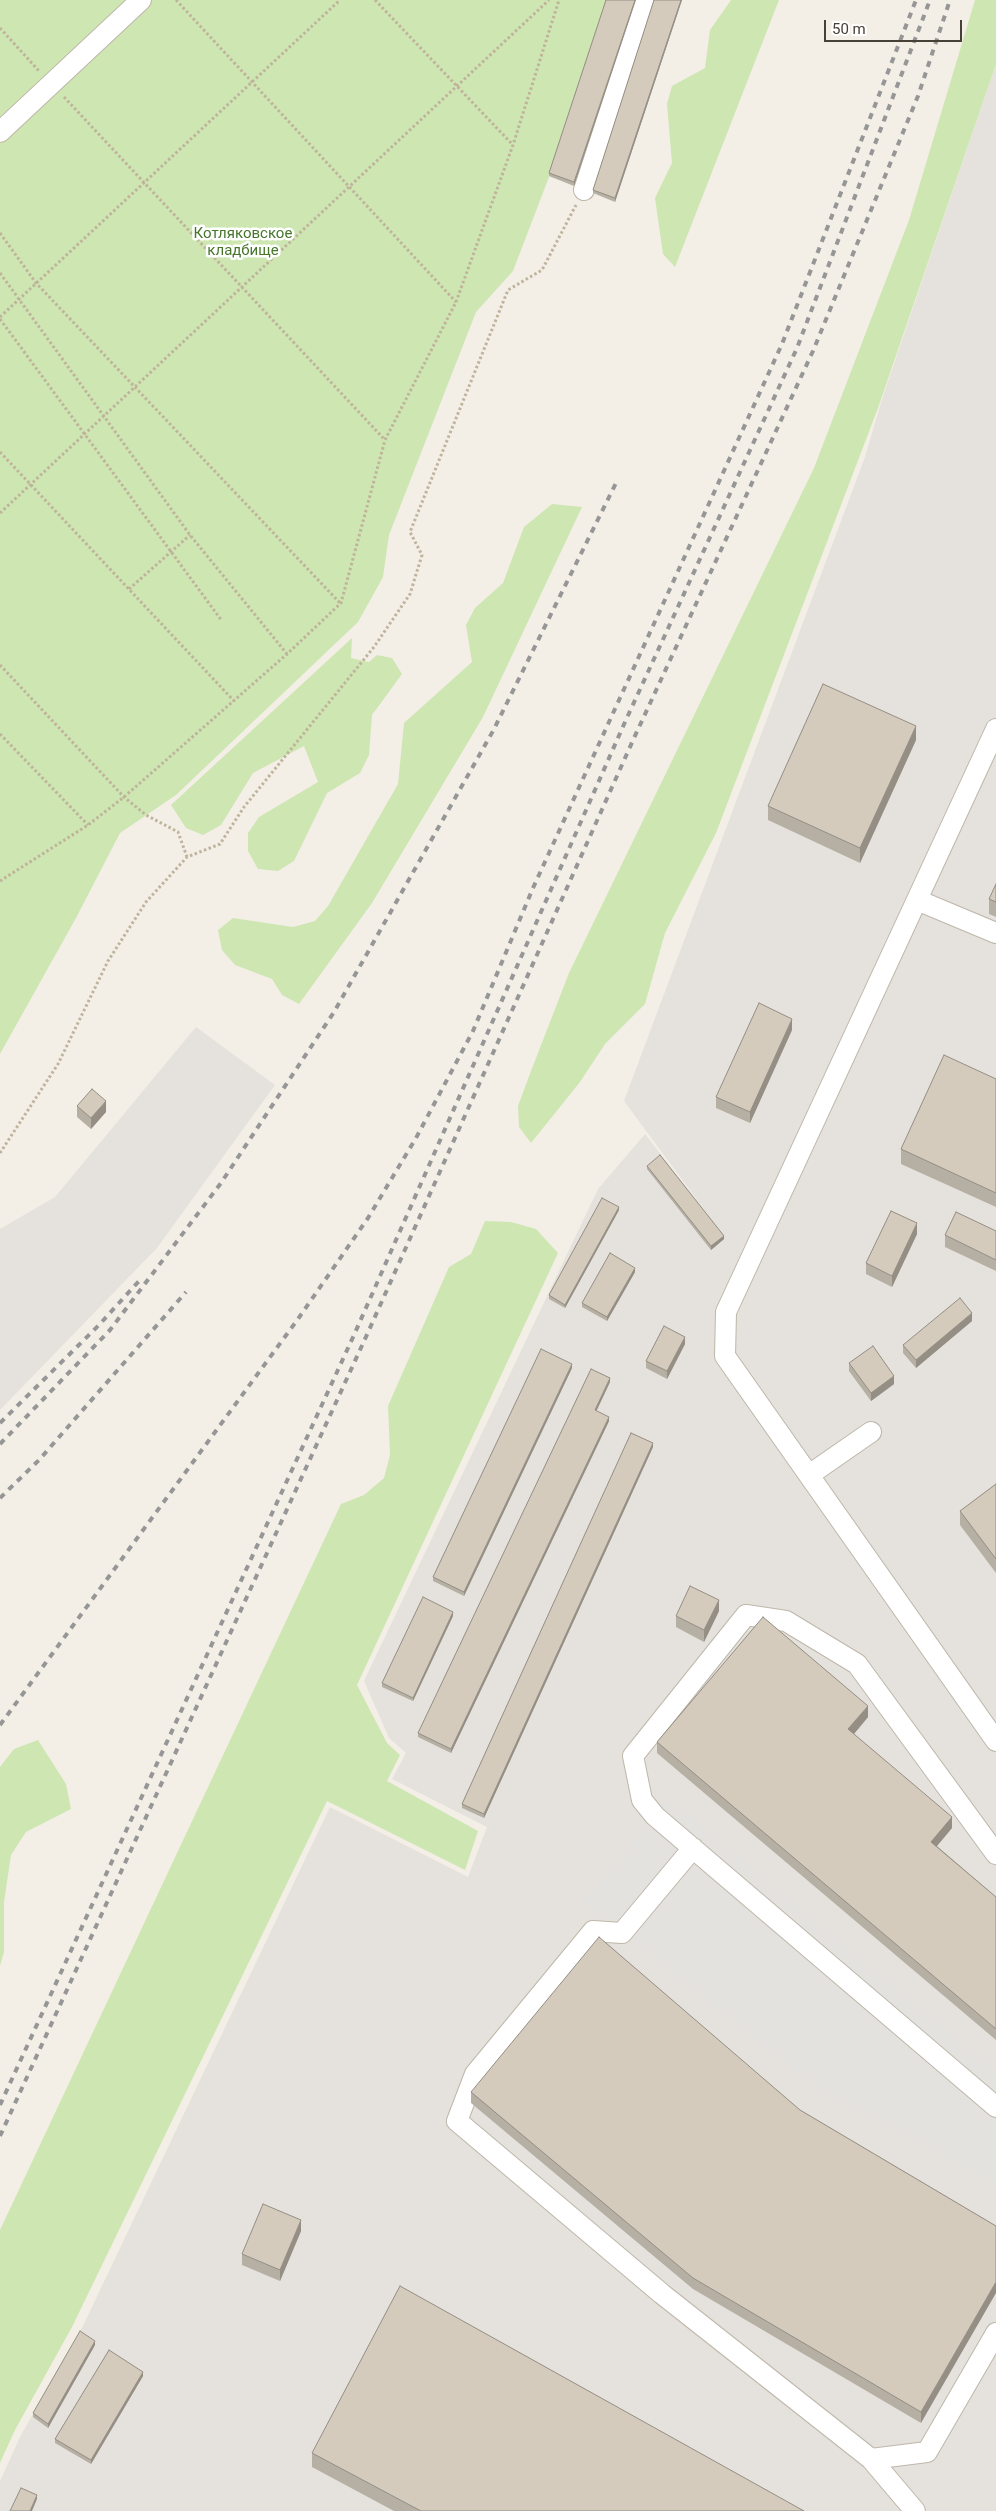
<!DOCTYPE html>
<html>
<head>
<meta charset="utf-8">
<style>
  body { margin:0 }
  #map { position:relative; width:996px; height:2511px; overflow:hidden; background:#f3efe7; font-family:Roboto,sans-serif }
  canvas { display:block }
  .scale { position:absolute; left:824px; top:20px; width:138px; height:22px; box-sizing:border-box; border:2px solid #464036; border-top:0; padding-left:6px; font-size:15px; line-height:18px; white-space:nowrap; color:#464036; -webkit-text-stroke:4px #fff; paint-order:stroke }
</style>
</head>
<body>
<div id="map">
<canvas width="996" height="2511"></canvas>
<div class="scale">50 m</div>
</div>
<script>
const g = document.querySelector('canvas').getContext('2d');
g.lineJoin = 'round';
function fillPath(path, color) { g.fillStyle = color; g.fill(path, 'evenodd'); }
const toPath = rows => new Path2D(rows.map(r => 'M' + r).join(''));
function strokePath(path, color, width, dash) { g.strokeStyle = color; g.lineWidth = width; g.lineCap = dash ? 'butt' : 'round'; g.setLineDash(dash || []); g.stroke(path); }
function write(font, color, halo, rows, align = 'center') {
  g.font = font + ' Roboto,sans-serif'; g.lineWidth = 5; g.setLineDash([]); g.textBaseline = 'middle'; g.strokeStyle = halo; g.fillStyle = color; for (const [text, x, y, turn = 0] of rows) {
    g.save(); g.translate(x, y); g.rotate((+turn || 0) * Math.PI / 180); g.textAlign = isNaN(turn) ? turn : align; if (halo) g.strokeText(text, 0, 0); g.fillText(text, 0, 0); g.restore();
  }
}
fillPath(toPath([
  [996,64,996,2511,0,2511,0,2481,21,2435,81,2330,330,1807,468,1877,487,1827,392,1779,406,1753,389,1738,364,1681,598,1189,645,1134,709,1216,624,1101,865,457,883,396],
  [196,1027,275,1085,157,1248,0,1410,0,1229,55,1197]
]), '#e5e1dc');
fillPath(toPath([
  [0,0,608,0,549,177,513,271,476,312,389,535,383,577,358,622,176,795,120,833,76,918,0,1054],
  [731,0,779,0,675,267,663,254,655,198,672,163,667,104,672,86,705,68,710,30],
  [975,0,996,0,996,64,878,408,716,833,665,933,645,1004,605,1044,580,1082,531,1143,519,1127,518,1106,531,1071,569,973,814,468,909,220],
  [552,504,582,507,483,717,372,903,299,1004,282,995,272,979,235,965,222,950,218,930,233,918,293,927,315,921,328,906,398,784,404,723,472,662,466,625,475,608,503,583,524,527],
  [352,638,351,658,369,662,377,655,392,658,402,674,372,715,369,755,360,773,327,793,294,861,278,871,258,869,248,851,248,833,259,817,318,782,304,746,253,773,221,825,203,835,186,828,171,805],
  [485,1221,511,1222,536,1229,558,1253,357,1685,387,1743,400,1755,387,1781,478,1831,465,1870,327,1801,72,2327,15,2430,0,2463,0,2230,341,1504,364,1495,384,1478,390,1455,388,1406,449,1267,471,1254],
  [38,1740,66,1784,71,1809,26,1832,11,1855,4,1902,4,1952,0,1966,0,1767,14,1749]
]), '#cee6b1');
fillPath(toPath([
  [670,1798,996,2072,996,2185,812,2085,583,1902]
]), '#e4e2df');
const minor = toPath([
  [0,132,141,0],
  [584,190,646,0],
  [996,729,726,1312,725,1356,996,1741],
  [917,900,996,933],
  [809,1475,871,1432],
  [693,1848,622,1933,593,1931,475,2074,457,2121,662,2294,871,2459,927,2452,996,2333],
  [996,1854,857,1664,786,1621,746,1615,633,1756,642,1800,655,1816,996,2107],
  [871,2459,915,2511]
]);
strokePath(minor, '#beb7aa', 22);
strokePath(toPath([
  [176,0,456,302],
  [375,0,512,144],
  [0,28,39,71],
  [64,97,385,440],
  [0,233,36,283,340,603],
  [0,273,190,535,287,654],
  [0,317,340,0],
  [0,319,222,621],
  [0,452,234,701],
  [0,513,549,0],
  [129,589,190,535],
  [0,665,124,797,146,815,178,832,187,857],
  [0,734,88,825],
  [0,881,88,825,124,797,287,654,341,603,385,440,456,302,513,145,559,0],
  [0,1153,58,1064,108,961,146,902,187,857,220,844,244,807,374,647,410,594,422,555,410,532,508,290,542,270,576,205]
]), '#bfb39c', 3, [2.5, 2.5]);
strokePath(minor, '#fff', 20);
strokePath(toPath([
  [0,1423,99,1325,139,1281],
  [0,1444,110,1330,221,1183,334,1012,493,731,616,483],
  [0,1498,39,1460,186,1292],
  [0,1725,298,1319,368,1218,416,1138,473,1031,533,888,782,344,916,0],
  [0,2105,354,1335,625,722,797,348,930,0],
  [0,2136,365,1339,634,738,813,351,918,96,950,0]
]), '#969696', 4, [6, 6]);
fillPath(toPath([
  [606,0,574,186,549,176,549,173],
  [654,0,682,0,615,202,593,193,593,190],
  [916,740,860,863,768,820,768,806],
  [996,884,996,917,989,914,989,899],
  [792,1030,750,1123,716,1108,716,1097],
  [996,1079,996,1207,901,1164,901,1149],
  [77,1106,106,1112,91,1129,77,1117],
  [647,1166,724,1239,711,1250,647,1169],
  [619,1210,565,1308,549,1299,549,1295],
  [996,1231,996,1271,945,1247,945,1235],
  [917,1234,892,1287,866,1274,866,1263],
  [635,1272,607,1321,582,1307,582,1303],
  [972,1321,916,1368,903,1353,903,1345],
  [685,1344,667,1379,646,1368,646,1361],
  [849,1363,894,1384,871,1401,849,1371],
  [572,1368,464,1596,433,1581,433,1577],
  [610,1382,596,1411,609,1421,451,1753,418,1737,418,1733],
  [653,1447,484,1818,462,1808,462,1804],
  [996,1484,996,1573,960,1525,960,1511],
  [719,1611,704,1642,676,1627,676,1616],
  [453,1616,413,1701,382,1687,382,1683],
  [868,1717,854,1734,952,1828,937,1846,996,1897,996,2040,657,1753,657,1742],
  [471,2092,800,2110,996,2226,921,2423,693,2289,471,2103],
  [301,2231,280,2281,242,2265,242,2254],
  [95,2345,48,2428,33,2417,33,2413],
  [143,2376,91,2464,55,2443,55,2439],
  [312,2453,804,2511,394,2511,312,2467]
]), '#b6afa3');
fillPath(toPath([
  [635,0,636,0,574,186,574,182],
  [681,0,682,0,615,202,615,198],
  [916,726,916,740,860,863,860,848],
  [792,1019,792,1030,750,1123,750,1112],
  [106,1101,106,1112,91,1129,91,1118],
  [619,1207,619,1210,565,1308,565,1305],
  [917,1223,917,1234,892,1287,892,1276],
  [724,1236,724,1239,711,1250,711,1246],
  [635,1268,635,1272,607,1321,607,1317],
  [972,1313,972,1321,916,1368,916,1360],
  [685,1337,685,1344,667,1379,667,1371],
  [572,1364,572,1368,464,1596,464,1592],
  [894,1376,894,1384,871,1401,871,1393],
  [610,1378,610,1382,595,1414,595,1410],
  [609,1417,609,1421,451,1753,451,1749],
  [653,1443,653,1447,484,1818,484,1814],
  [719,1600,719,1611,704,1642,704,1630],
  [453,1612,453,1616,413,1701,413,1698],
  [868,1706,868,1717,848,1741,848,1729],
  [952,1817,952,1828,931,1853,931,1842],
  [301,2220,301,2231,280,2281,280,2270],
  [996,2282,996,2293,921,2423,921,2412],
  [95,2341,95,2345,48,2428,48,2424],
  [143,2372,143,2376,91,2464,91,2460],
  [37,2495,37,2499,32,2511,30,2511]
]), '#948e84');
const building = toPath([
  [606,0,635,0,574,182,549,173,606,0],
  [654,0,681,0,615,198,593,190,654,0],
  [823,684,916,726,860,848,768,806,823,684],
  [996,884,996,902,989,899,996,884],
  [759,1003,792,1019,750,1112,716,1097,759,1003],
  [944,1055,996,1079,996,1193,901,1149,944,1055],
  [92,1089,106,1101,91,1118,77,1106,92,1089],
  [660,1155,724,1236,711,1246,647,1166,660,1155],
  [602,1198,619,1207,565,1305,549,1295,602,1198],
  [891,1211,917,1223,892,1276,866,1263,891,1211],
  [956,1212,996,1231,996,1260,945,1235,956,1212],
  [610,1253,635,1268,607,1317,582,1303,610,1253],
  [960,1298,972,1313,916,1360,903,1345,960,1298],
  [664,1326,685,1337,667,1371,646,1361,664,1326],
  [873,1346,894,1376,871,1393,849,1363,873,1346],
  [541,1349,572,1364,464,1592,433,1577,541,1349],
  [591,1369,610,1378,595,1410,609,1417,451,1749,418,1733,591,1369],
  [631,1433,653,1443,484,1814,462,1804,631,1433],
  [996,1484,996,1559,960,1511,996,1484],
  [690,1586,719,1600,704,1630,676,1616,690,1586],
  [423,1597,453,1612,413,1698,382,1683,423,1597],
  [763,1617,868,1706,848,1729,952,1817,931,1842,996,1897,996,2029,657,1742,763,1617],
  [599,1937,800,2110,996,2226,996,2282,921,2412,693,2278,471,2092,599,1937],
  [263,2204,301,2220,280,2270,242,2254,263,2204],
  [400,2286,804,2511,421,2511,312,2453,400,2286],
  [80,2331,95,2341,48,2424,33,2413,80,2331],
  [109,2350,143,2372,91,2460,55,2439,109,2350],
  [21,2488,37,2495,30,2511,10,2511,21,2488]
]);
fillPath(building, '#d4cbbd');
strokePath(building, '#948e84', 1);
write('15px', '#47762b', '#fff', [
  ["Котляковское",243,234],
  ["кладбище",243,251]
]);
</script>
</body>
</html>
